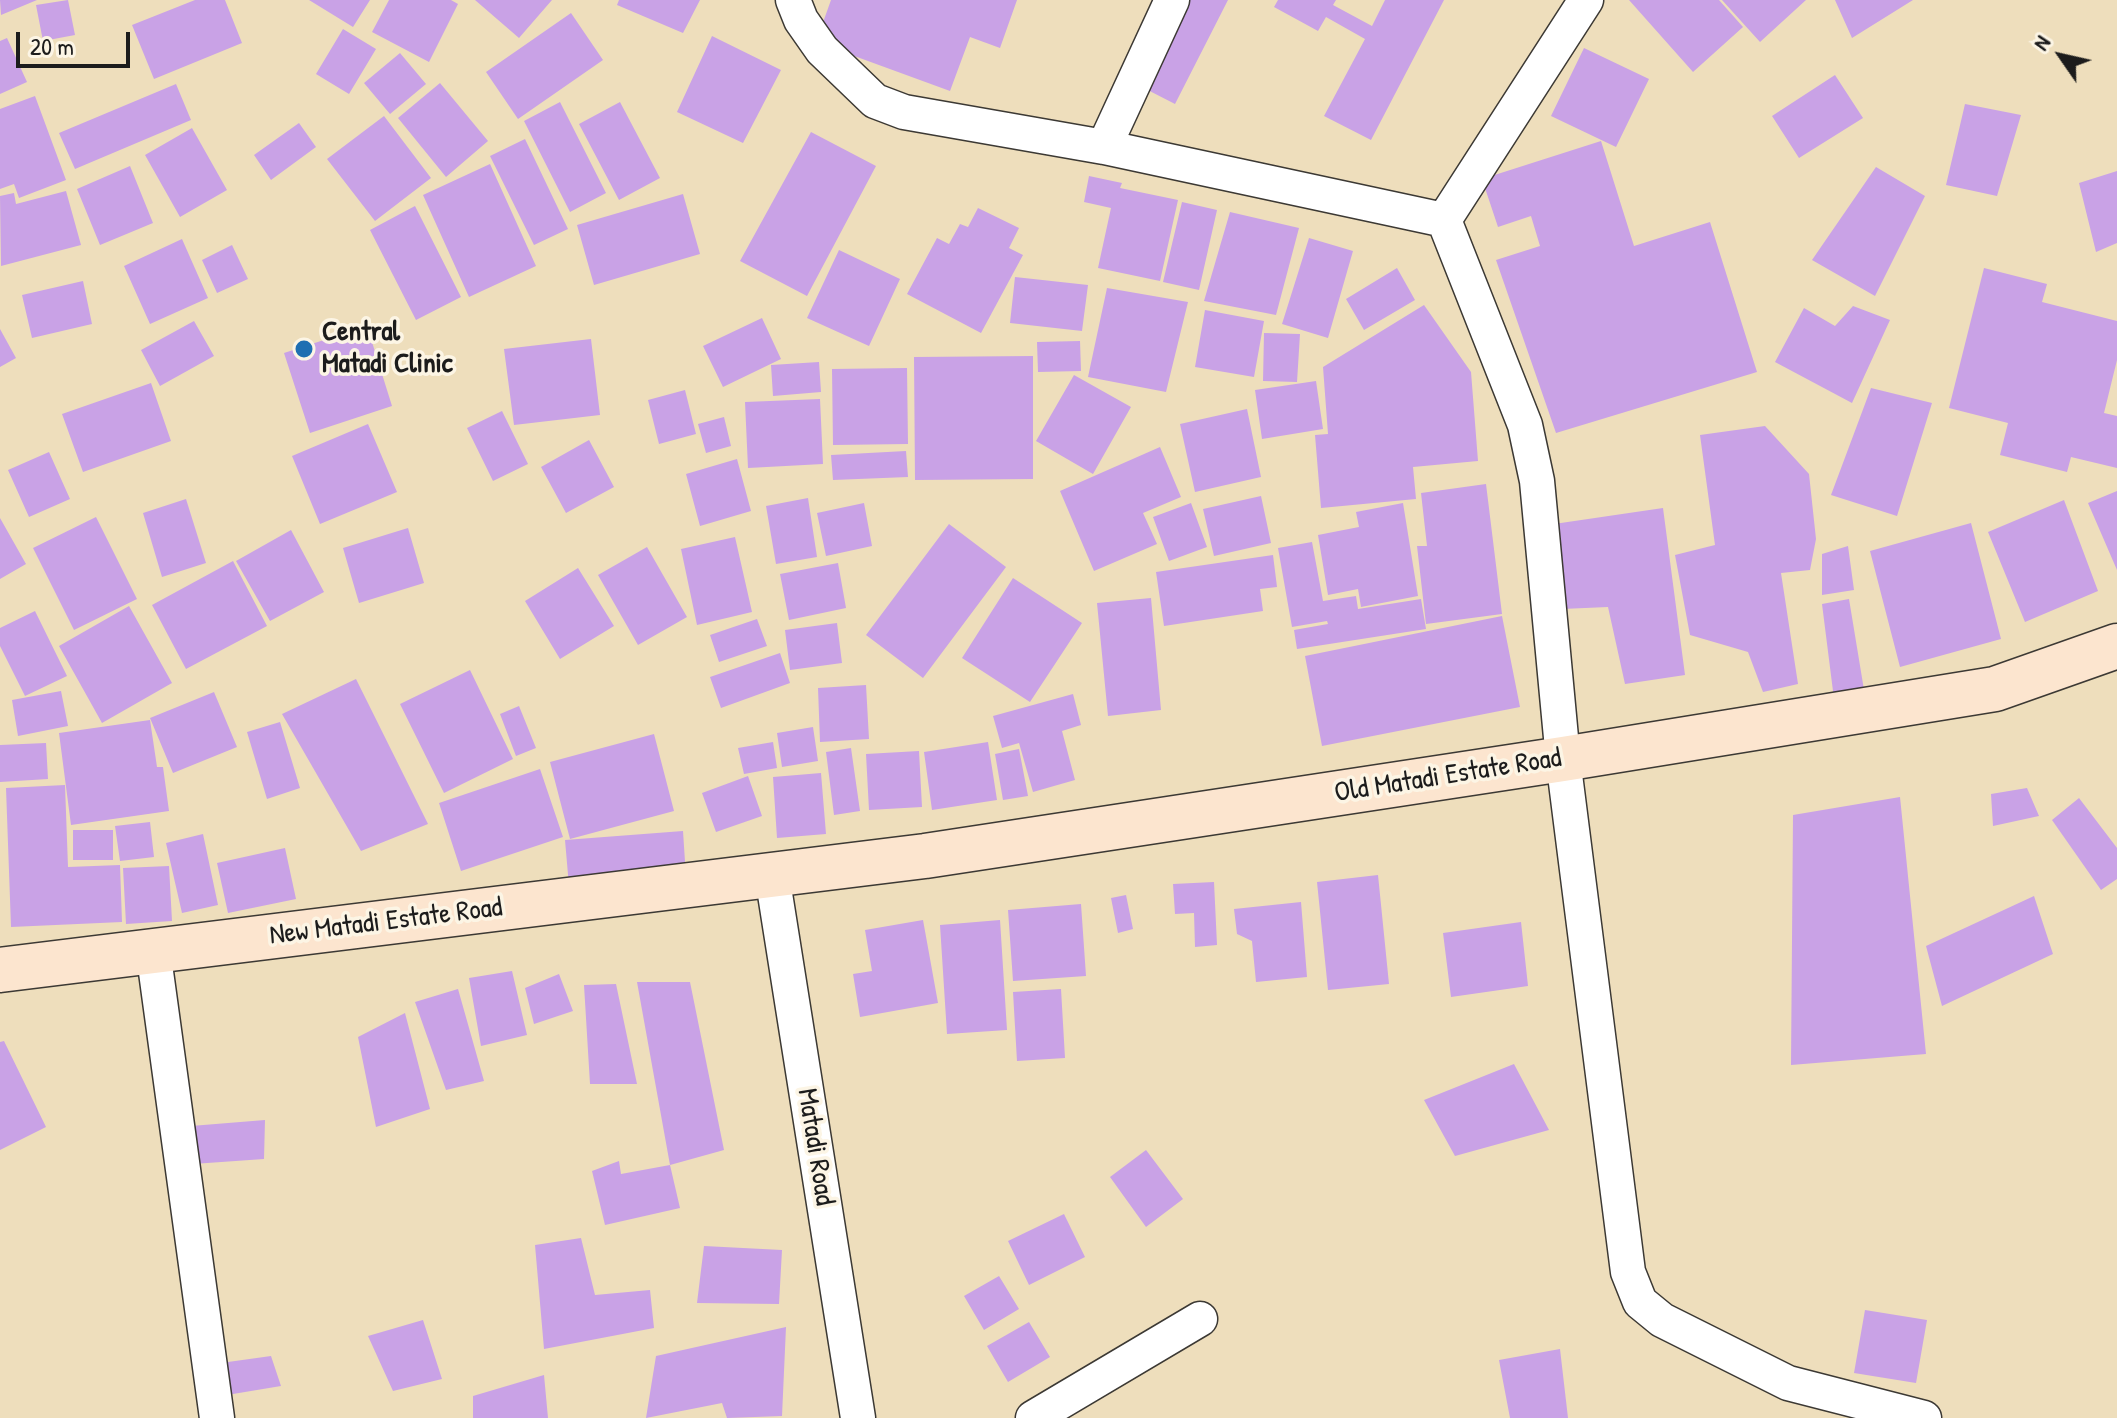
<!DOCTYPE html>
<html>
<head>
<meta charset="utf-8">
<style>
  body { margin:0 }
  #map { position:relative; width:2117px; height:1418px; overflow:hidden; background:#eedebc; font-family:"Patrick Hand",sans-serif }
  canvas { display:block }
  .north { position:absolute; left:2021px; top:16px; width:80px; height:80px; -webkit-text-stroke:6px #fcf5e5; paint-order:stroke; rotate:304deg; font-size:22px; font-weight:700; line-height:32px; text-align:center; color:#1c1c1c }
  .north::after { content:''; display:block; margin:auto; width:28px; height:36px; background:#1c1c1c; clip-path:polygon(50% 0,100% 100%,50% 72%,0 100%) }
  .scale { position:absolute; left:16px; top:32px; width:114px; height:36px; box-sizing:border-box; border:4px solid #1c1c1c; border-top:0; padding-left:10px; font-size:24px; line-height:28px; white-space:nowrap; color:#1c1c1c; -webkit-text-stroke:6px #fcf5e5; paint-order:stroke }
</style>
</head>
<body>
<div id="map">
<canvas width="2117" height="1418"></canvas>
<div class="north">N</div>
<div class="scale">20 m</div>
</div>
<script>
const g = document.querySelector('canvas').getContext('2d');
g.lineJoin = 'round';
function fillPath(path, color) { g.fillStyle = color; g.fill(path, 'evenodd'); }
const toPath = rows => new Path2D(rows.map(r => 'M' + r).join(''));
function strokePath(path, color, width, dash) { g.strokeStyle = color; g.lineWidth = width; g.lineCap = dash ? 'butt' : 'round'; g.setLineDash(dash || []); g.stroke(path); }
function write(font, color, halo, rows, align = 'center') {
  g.font = font + ' "Patrick Hand",sans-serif'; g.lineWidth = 7; g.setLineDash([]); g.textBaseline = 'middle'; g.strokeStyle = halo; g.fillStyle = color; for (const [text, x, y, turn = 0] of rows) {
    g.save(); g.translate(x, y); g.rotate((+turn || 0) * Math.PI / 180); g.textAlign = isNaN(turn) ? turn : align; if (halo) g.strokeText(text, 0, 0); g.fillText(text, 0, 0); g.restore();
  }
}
fillPath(toPath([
  [0,0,37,0,1,15],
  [68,0,75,35,43,41,36,5],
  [195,0,225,0,242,43,154,79,132,25],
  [309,0,370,0,353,27],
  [389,0,451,0,458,4,429,62,372,32],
  [475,0,552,0,519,38],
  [619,0,700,0,683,33,617,5],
  [831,0,1017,0,1000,48,970,37,950,91,816,42],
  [1179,0,1228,0,1175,104,1136,84],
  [1278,0,1336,0,1333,5,1372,26,1385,0,1444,0,1371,140,1324,116,1365,39,1326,17,1318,31,1274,7],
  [1629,0,1719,0,1743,27,1693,72],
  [1722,0,1806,0,1760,42],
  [1835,0,1913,0,1852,38],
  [571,13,603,60,518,119,486,72],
  [343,29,376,49,349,94,316,74],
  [712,36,781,70,743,143,677,112],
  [7,38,27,82,0,94,0,41],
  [1584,48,1649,79,1616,147,1551,116],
  [400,53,426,84,390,114,364,83],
  [1835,75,1863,118,1799,158,1772,116],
  [440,83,488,141,446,177,398,118],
  [176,84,191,120,75,169,59,133],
  [35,96,66,180,19,198,14,184,0,189,0,109],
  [560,102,606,193,570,212,524,121],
  [620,102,660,178,619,200,579,124],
  [1965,104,2021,115,1997,196,1946,185],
  [384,116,431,178,375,221,327,159],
  [299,123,316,147,271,180,254,155],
  [192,128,227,190,180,217,145,155],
  [811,132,876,166,807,296,740,261],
  [525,139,568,229,534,245,490,156],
  [1601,141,1634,246,1710,222,1757,372,1556,433,1496,260,1540,246,1531,216,1498,227,1482,179],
  [490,164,536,266,469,297,423,195],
  [130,166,153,223,100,245,77,189],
  [1876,167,1925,196,1875,296,1812,260],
  [2117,171,2117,243,2096,252,2079,183],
  [1089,176,1122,183,1120,188,1178,200,1160,281,1098,268,1111,208,1084,202],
  [66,191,81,245,1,266,0,196,14,193,16,204],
  [683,194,700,254,594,285,577,225],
  [1182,202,1217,210,1199,290,1163,282],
  [415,206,461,297,416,320,370,230],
  [978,208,1019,228,1009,248,1023,255,981,333,907,294,937,238,949,244,960,224,968,227],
  [1230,212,1299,228,1276,315,1204,301],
  [1309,238,1353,251,1328,338,1282,324],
  [182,239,208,298,150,324,124,266],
  [232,245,248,279,217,293,202,260],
  [839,250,900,279,869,346,807,318],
  [1397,268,1415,300,1364,330,1346,299],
  [1984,268,2047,284,2042,302,2117,321,2117,360,2104,413,2117,416,2117,468,2071,457,2067,472,2000,455,2008,423,1949,408],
  [1015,277,1088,285,1082,331,1010,323],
  [83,281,92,324,32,338,22,295],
  [1107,288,1188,302,1166,392,1088,377],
  [1424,305,1471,372,1478,461,1413,467,1416,499,1321,508,1315,435,1328,434,1323,367],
  [1853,306,1890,320,1852,403,1775,362,1804,308,1835,326],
  [1205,310,1264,321,1254,377,1195,367],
  [762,318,781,359,723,387,703,346],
  [194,321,214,356,160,386,141,350],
  [367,326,392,406,310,433,284,353],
  [0,329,16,358,0,367],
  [1264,333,1300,334,1297,382,1263,381],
  [591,339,600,415,514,425,504,349],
  [1080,341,1081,371,1038,372,1037,342],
  [1033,356,1033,479,915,480,914,357],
  [819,362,821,392,773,396,771,365],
  [907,368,908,444,833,445,832,369],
  [1074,375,1131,407,1093,474,1036,441],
  [1316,381,1323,429,1262,439,1255,390],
  [151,383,171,441,83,472,62,414],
  [1871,388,1932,403,1897,516,1831,495],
  [685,390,696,434,659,444,648,400],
  [820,399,823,464,748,468,745,402],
  [1247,409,1261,477,1195,492,1180,424],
  [502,411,528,464,493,481,467,428],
  [724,417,731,446,706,453,698,424],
  [368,424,397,492,320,524,292,456],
  [1765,426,1809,474,1816,539,1810,570,1781,573,1798,684,1763,692,1748,652,1690,635,1675,555,1715,545,1700,435],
  [589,440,614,487,566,513,541,467],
  [1160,447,1181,497,1143,513,1157,544,1094,571,1060,491],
  [906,451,908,477,833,480,831,455],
  [49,452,70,499,29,517,8,470],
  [737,459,751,511,700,526,686,474],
  [1486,484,1502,614,1426,624,1417,546,1427,546,1421,493],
  [2117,491,2117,570,2088,503],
  [1261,496,1271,543,1214,556,1203,509],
  [808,498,817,557,776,564,766,506],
  [186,499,206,563,162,577,143,513],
  [2064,500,2098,591,2025,622,1988,532],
  [864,503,872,546,826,556,817,513],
  [1191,503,1207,547,1169,561,1153,517],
  [1403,503,1418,596,1361,607,1358,589,1328,595,1318,535,1359,527,1356,512],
  [1663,508,1685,675,1625,684,1608,607,1562,609,1554,524],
  [96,517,137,599,74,630,33,548],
  [0,518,26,564,0,579],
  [1971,523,2001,639,1900,667,1870,551],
  [949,524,1006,567,923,678,866,635],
  [408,528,424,583,359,603,343,548],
  [291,530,324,592,270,621,236,561],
  [735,537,752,612,697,625,681,549],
  [1312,542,1323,601,1356,596,1358,609,1421,599,1426,629,1297,649,1294,630,1328,624,1327,621,1292,627,1278,548],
  [1848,546,1854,590,1822,595,1822,554],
  [647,547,687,617,638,645,598,575],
  [1273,555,1277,587,1260,589,1263,611,1164,626,1156,572],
  [233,561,267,626,186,669,152,605],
  [838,563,846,608,789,620,780,574],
  [578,568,614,626,560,659,525,601],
  [1013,578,1082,623,1030,702,962,658],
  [1151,598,1161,710,1108,716,1097,603],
  [1849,599,1865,696,1834,699,1822,604],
  [129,606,172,683,102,723,59,646],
  [35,611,67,676,25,696,0,646,0,628],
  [1502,616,1520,707,1322,746,1305,656],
  [757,619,767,646,719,662,710,635],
  [837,623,842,663,790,670,785,630],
  [780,653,790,683,721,708,710,677],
  [470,670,513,759,444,793,400,704],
  [356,679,428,824,361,851,282,714],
  [866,685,869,739,820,742,818,688],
  [61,691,68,726,18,736,12,700],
  [214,692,237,747,173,773,150,718],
  [1073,694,1081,725,1062,731,1075,780,1033,792,1019,743,1002,748,993,716],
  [519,706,536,748,516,756,500,714],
  [150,720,157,767,163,767,169,811,71,825,59,733],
  [280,722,300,788,267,799,247,732],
  [813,727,818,761,782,767,777,733],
  [654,734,674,811,570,839,550,762],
  [773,742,777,768,744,774,738,748],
  [988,742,997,800,932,810,924,752],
  [46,743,48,779,0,782,0,745],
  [851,748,860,811,834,815,826,752],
  [1019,749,1028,796,1003,800,995,754],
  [919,751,922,807,869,810,866,754],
  [540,769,563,837,461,871,439,803],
  [821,773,826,834,777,838,773,777],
  [748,776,762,816,716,832,702,793],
  [65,785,68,867,120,865,122,922,11,927,6,788],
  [2027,788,2039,816,1993,826,1991,794],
  [1900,797,1926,1054,1791,1065,1793,815],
  [2079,798,2117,848,2117,879,2101,890,2052,820],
  [150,822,154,857,120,861,115,826],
  [73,830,113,830,113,860,73,860],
  [683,831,686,877,569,886,565,840],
  [203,834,218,905,182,913,166,843],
  [285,848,296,899,228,913,217,863],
  [169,866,172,921,126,924,123,868],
  [1378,875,1389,984,1328,990,1317,882],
  [1214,882,1217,945,1195,947,1194,913,1175,914,1173,884],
  [1126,895,1133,929,1118,933,1111,898],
  [2034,896,2053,954,1942,1006,1926,946],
  [1301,902,1307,977,1256,982,1252,941,1237,934,1234,909],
  [1081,904,1086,976,1013,981,1008,910],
  [923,920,938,1003,860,1017,853,974,872,971,865,930],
  [1000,920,1007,1030,947,1034,940,925],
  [1521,922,1528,986,1451,997,1443,933],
  [512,971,527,1035,481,1046,469,978],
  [559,974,573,1011,534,1024,525,988],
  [637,982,690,982,724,1150,670,1165],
  [616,984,637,1084,590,1084,584,985],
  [458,989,484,1081,446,1090,415,1002],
  [1061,989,1065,1058,1017,1061,1013,992],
  [405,1013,430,1109,376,1127,358,1037],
  [4,1041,46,1127,0,1150,0,1042],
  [1514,1064,1549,1130,1455,1156,1424,1100],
  [265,1120,264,1159,193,1164,191,1126],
  [1146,1150,1183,1199,1146,1227,1110,1177],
  [619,1161,621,1174,670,1165,680,1208,605,1225,592,1171],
  [1064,1214,1085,1257,1029,1285,1008,1241],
  [581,1238,595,1295,650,1290,654,1328,544,1349,535,1245],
  [704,1246,782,1250,779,1304,697,1303],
  [999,1276,1019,1309,984,1330,964,1296],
  [1865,1310,1927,1320,1916,1383,1854,1373],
  [423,1320,442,1379,393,1391,368,1336],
  [1029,1322,1050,1357,1008,1382,987,1346],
  [786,1327,782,1416,727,1418,722,1403,646,1418,656,1356],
  [1560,1349,1568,1418,1510,1418,1499,1360],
  [271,1356,281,1386,227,1395,228,1362],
  [544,1375,548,1418,473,1418,473,1396]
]), '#c9a2e6');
const street = toPath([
  [793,0,801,20,822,50,875,101,904,112,1104,147,1444,220],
  [1586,0,1444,220,1525,425,1537,481,1563,759,1628,1272,1640,1302,1662,1320,1788,1383,1924,1418],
  [1104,147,1172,0],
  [772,875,858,1418],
  [153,950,217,1418],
  [1033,1418,1200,1319]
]);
const secondary = toPath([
  [0,970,925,856,1563,759,1995,689,2117,646]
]);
strokePath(street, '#3c3934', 37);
strokePath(secondary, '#3c3934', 47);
strokePath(street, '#fff', 34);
strokePath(secondary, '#fce5cf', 44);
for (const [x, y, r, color] of [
  [304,349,10,"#1f6fb2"]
]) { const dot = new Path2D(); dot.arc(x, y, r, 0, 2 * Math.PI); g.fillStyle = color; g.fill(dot); strokePath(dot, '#fcf5e5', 3); }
write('bold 28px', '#1c1c1c', '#fcf5e5', [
  ["Central",322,333],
  ["Matadi Clinic",322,365]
], 'left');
write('28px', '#1c1c1c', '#fcf5e5', [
  ["Old Matadi Estate Road",1448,776,-9],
  ["New Matadi Estate Road",386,922,-7],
  ["Matadi Road",815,1147,81]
]);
</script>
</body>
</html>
